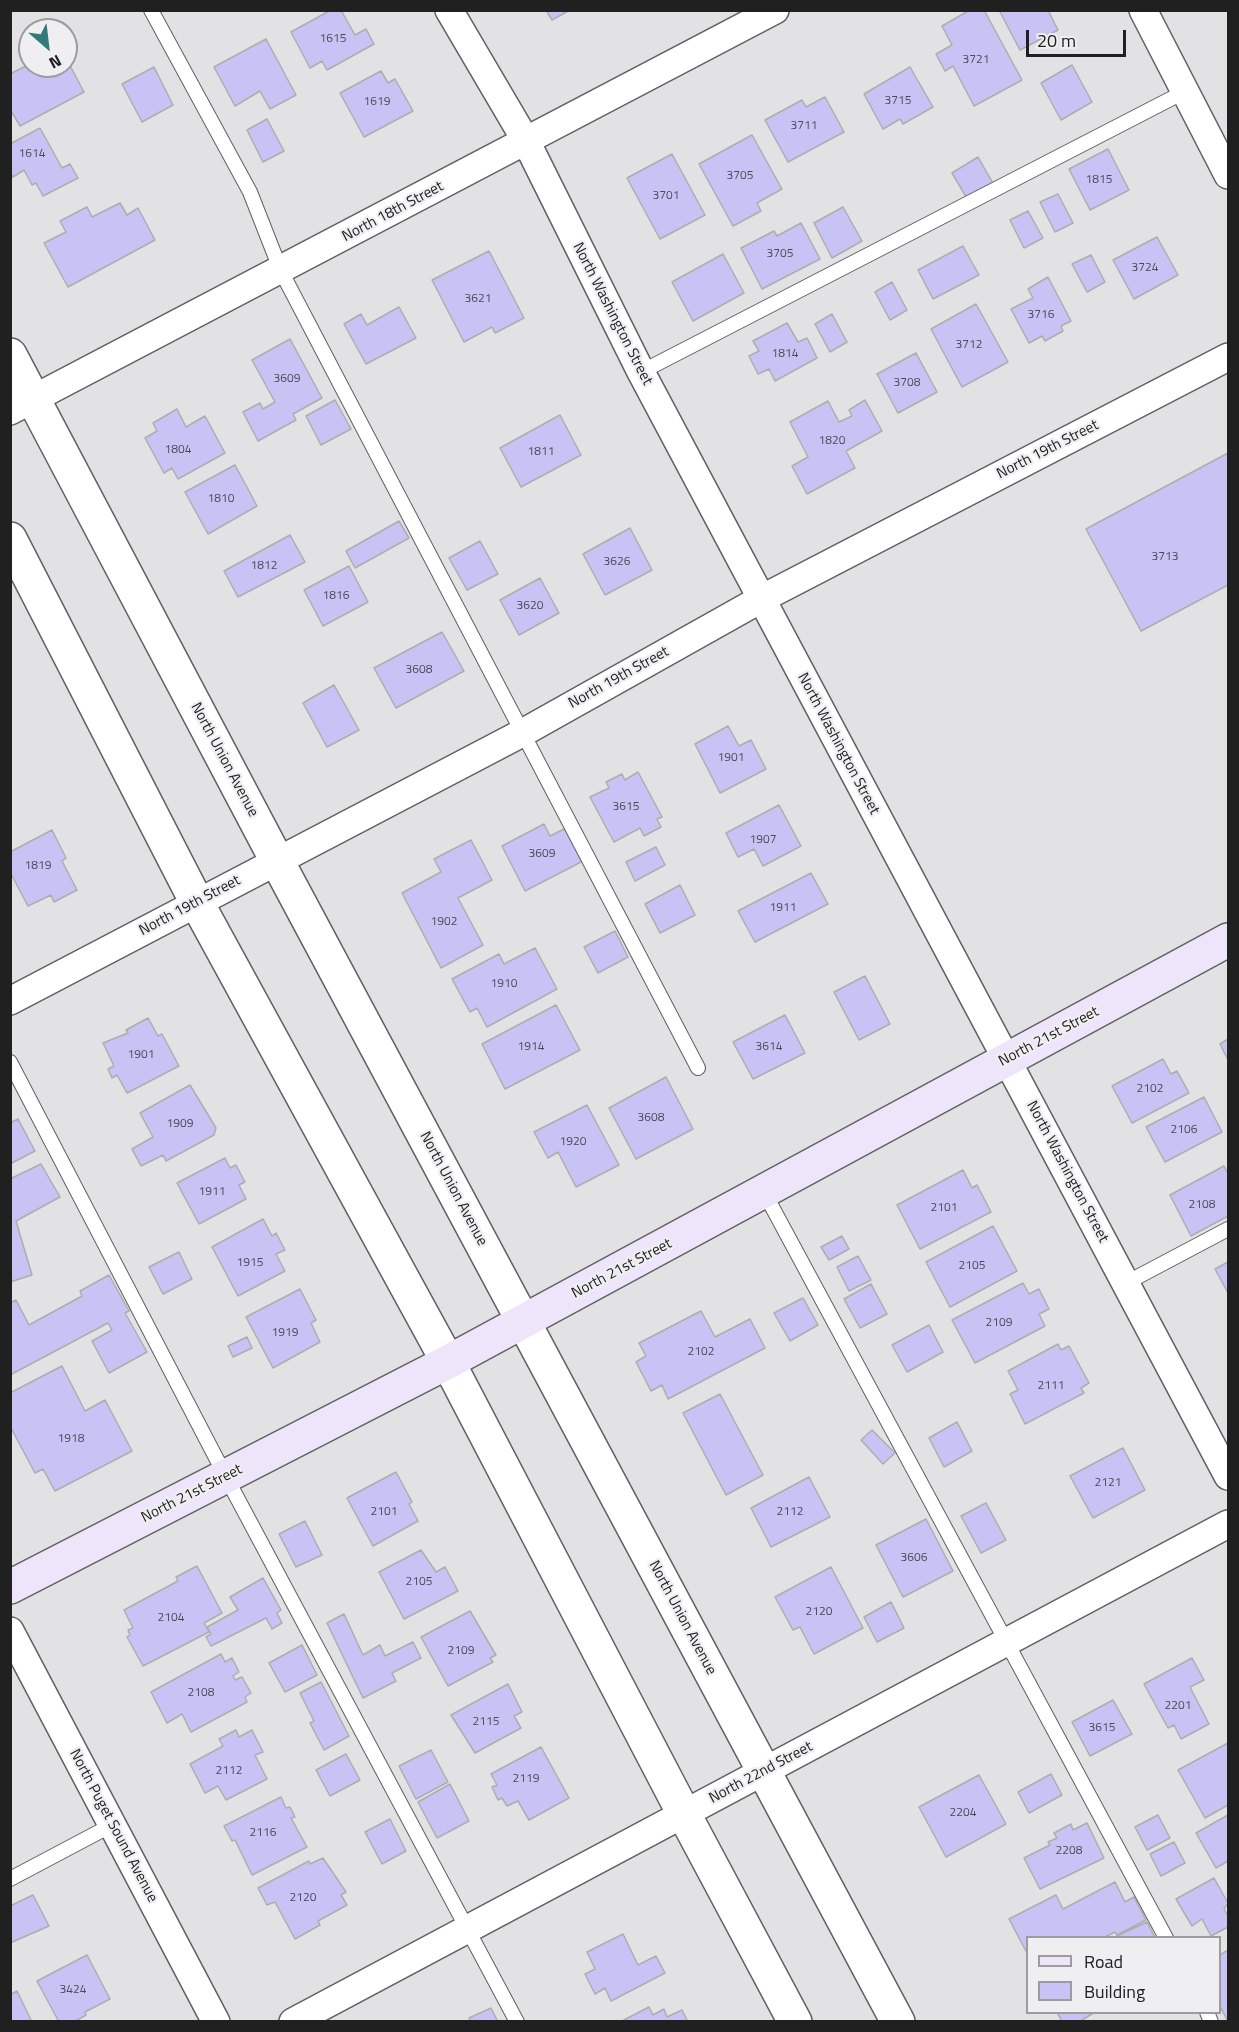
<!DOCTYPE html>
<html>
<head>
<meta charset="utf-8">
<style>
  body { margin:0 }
  #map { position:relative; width:1239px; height:2032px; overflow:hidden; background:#e2e2e4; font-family:"Titillium Web",sans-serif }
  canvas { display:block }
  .frame { position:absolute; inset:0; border:12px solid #202021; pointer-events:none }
  .legend { position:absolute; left:1026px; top:1936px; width:195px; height:78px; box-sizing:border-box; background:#efeff2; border:2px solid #9c9c9e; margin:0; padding:8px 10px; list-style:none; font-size:18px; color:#202021 }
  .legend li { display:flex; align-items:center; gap:12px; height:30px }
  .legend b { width:30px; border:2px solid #9c9c9e }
  .north { position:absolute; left:18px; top:18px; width:60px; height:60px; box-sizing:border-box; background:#efeff2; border:2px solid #9c9c9e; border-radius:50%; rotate:152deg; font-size:16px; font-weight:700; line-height:24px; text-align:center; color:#202021 }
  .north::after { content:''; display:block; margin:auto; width:21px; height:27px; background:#337b77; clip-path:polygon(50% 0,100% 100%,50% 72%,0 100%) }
  .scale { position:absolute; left:1026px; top:30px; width:100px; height:27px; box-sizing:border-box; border:3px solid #202021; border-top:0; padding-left:8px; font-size:18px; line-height:21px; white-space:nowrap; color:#202021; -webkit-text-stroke:4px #efeff2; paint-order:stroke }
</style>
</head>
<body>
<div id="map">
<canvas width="1239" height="2032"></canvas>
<div class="frame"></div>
<ul class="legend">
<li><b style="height:8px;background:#efe5fa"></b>Road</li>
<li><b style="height:16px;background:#c7c4f5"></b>Building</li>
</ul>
<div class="north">N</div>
<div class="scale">20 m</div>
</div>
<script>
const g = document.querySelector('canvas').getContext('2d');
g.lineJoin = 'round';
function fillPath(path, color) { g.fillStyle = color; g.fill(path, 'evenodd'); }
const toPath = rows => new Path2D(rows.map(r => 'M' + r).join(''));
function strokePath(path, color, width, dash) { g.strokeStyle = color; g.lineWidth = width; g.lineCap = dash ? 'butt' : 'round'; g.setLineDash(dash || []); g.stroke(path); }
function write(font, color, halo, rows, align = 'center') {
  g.font = font + ' "Titillium Web",sans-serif'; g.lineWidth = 4.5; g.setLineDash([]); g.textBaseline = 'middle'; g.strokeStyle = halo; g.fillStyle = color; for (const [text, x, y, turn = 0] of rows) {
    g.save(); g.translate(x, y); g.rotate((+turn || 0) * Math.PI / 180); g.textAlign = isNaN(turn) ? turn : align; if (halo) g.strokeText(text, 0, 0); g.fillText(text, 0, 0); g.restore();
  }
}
const building = toPath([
  [331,10,341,10,355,35,366,29,374,44,327,70,322,61,310,68,291,32,331,10],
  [546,10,570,10,552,20,546,10],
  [970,10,984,10,1022,80,974,106,953,66,945,71,936,54,952,45,942,26,970,10],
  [999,10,1048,10,1058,30,1020,50,999,10],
  [266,39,296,95,270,109,260,91,235,106,214,67,266,39],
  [66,58,84,92,20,126,10,109,10,74,30,64,30,66,66,66,66,58],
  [1072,65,1092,102,1061,120,1041,83,1072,65],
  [154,67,173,105,142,122,122,84,154,67],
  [910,67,933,107,903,124,900,119,883,129,864,94,910,67],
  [381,71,388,83,395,79,413,111,364,137,340,93,381,71],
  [825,97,844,132,788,162,765,120,802,100,806,107,825,97],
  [267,119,284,151,263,162,247,130,267,119],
  [40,128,62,168,70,164,78,178,43,196,36,183,32,185,24,170,13,177,10,172,10,144,40,128],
  [752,135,782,189,757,203,761,211,733,226,699,164,752,135],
  [1108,149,1129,190,1090,210,1069,169,1108,149],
  [672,154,705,215,660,239,627,178,672,154],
  [978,157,994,185,968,200,952,173,978,157],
  [1058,194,1073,223,1055,232,1040,202,1058,194],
  [120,203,127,215,138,208,155,240,68,287,44,243,66,232,60,221,87,207,92,217,120,203],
  [843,207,862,241,832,258,814,223,843,207],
  [1028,211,1043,238,1024,248,1010,220,1028,211],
  [801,223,820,259,762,289,741,248,774,231,777,236,801,223],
  [1157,237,1178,275,1134,299,1113,260,1157,237],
  [963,246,979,275,933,299,918,270,963,246],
  [489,251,524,318,495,333,492,327,464,342,432,280,489,251],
  [723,254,744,293,693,321,672,282,723,254],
  [1091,255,1105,282,1087,292,1072,264,1091,255],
  [1048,277,1071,321,1061,326,1063,331,1045,341,1042,336,1029,343,1011,309,1033,298,1028,289,1048,277],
  [892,282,907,310,890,320,875,292,892,282],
  [976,304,1008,362,962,387,931,329,976,304],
  [399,307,416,338,366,364,344,324,361,314,367,325,399,307],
  [832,314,847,342,830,352,815,324,832,314],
  [787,323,798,342,807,338,817,358,775,381,769,369,758,374,749,356,759,351,753,341,787,323],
  [290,339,322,398,293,414,296,420,258,441,243,412,260,403,263,409,275,402,252,360,290,339],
  [916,353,937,392,898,413,877,374,916,353],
  [335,400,351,429,321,445,306,416,335,400],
  [865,400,882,431,846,451,855,468,807,494,792,466,808,457,790,422,828,401,839,422,852,416,849,410,865,400],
  [177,409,186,427,205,416,225,453,178,479,172,468,164,473,145,438,157,431,153,423,177,409],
  [560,415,581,455,521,487,500,448,560,415],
  [1228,453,1228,585,1141,631,1086,529,1228,453],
  [235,465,257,506,208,534,185,492,235,465],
  [399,521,409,538,355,568,346,551,399,521],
  [630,528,652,570,605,595,583,554,630,528],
  [290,535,305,562,238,597,224,571,290,535],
  [480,541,498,574,467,590,449,558,480,541],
  [349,566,368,602,323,626,304,590,349,566],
  [540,578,559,613,519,635,500,600,540,578],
  [442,632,464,671,396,708,374,668,442,632],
  [334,685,359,730,327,747,303,703,334,685],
  [728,726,739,746,751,740,766,769,720,793,695,744,728,726],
  [638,772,662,817,657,819,661,827,644,836,640,828,614,842,590,797,609,788,606,782,622,774,625,780,638,772],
  [779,805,801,846,763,866,754,849,738,857,726,833,779,805],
  [544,824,550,836,566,828,583,861,525,891,502,846,544,824],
  [52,830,66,858,62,861,77,890,54,902,51,895,28,906,10,872,10,852,52,830],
  [471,840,492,880,458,898,483,945,441,968,402,893,441,872,434,859,471,840],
  [656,847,665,865,635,881,626,862,656,847],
  [811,873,828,904,755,942,738,911,811,873],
  [680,885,695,915,660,933,645,904,680,885],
  [615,931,628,957,598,973,584,947,615,931],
  [535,948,557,989,487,1027,477,1008,470,1012,452,979,499,954,504,964,535,948],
  [865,976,890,1024,859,1040,834,992,865,976],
  [556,1005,580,1050,505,1089,482,1044,556,1005],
  [785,1015,805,1053,753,1079,733,1042,785,1015],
  [148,1018,158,1036,162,1034,179,1066,127,1093,117,1075,112,1078,108,1069,114,1066,103,1043,128,1033,126,1030,148,1018],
  [1228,1039,1228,1060,1220,1044,1228,1039],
  [1163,1059,1171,1074,1177,1071,1189,1093,1132,1123,1112,1086,1163,1059],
  [666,1077,693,1129,636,1159,609,1108,666,1077],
  [190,1085,216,1128,214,1135,166,1161,163,1155,141,1166,132,1149,153,1137,140,1113,190,1085],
  [1204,1097,1222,1132,1165,1162,1146,1127,1204,1097],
  [587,1105,619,1165,576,1187,558,1152,548,1158,534,1132,587,1105],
  [18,1119,35,1151,10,1164,10,1123,18,1119],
  [225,1158,230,1168,236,1165,245,1182,239,1185,246,1199,199,1224,177,1183,225,1158],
  [41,1164,60,1197,16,1221,32,1275,10,1282,10,1179,41,1164],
  [1224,1166,1228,1174,1228,1216,1191,1236,1170,1195,1224,1166],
  [963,1170,972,1188,977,1185,991,1212,920,1249,897,1205,963,1170],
  [263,1219,272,1236,276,1233,285,1250,276,1254,285,1271,238,1296,212,1247,263,1219],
  [993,1226,1017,1271,950,1307,926,1262,993,1226],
  [842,1236,849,1249,829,1260,821,1247,842,1236],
  [179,1252,192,1279,163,1294,149,1267,179,1252],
  [858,1256,871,1280,849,1291,837,1267,858,1256],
  [1228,1262,1228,1293,1215,1269,1228,1262],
  [109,1275,129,1311,125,1313,147,1352,109,1373,92,1341,112,1330,108,1323,10,1375,10,1303,16,1300,29,1325,82,1296,80,1291,109,1275],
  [1023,1283,1029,1294,1039,1289,1049,1309,1039,1314,1045,1326,975,1363,952,1320,1023,1283],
  [871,1284,887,1314,860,1328,844,1299,871,1284],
  [300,1289,316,1320,311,1323,320,1342,273,1368,246,1317,300,1289],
  [803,1298,818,1325,790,1341,774,1313,803,1298],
  [701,1311,715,1337,750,1319,765,1348,668,1399,662,1385,651,1391,636,1362,646,1356,639,1343,701,1311],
  [929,1325,943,1352,907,1372,892,1345,929,1325],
  [247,1337,252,1348,233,1357,228,1346,247,1337],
  [1058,1344,1061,1350,1069,1346,1089,1383,1081,1388,1084,1393,1025,1424,1010,1394,1018,1390,1008,1371,1058,1344],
  [62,1366,85,1411,105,1400,132,1451,55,1491,43,1469,35,1473,10,1426,10,1393,62,1366],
  [720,1394,763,1475,726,1495,683,1413,720,1394],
  [957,1422,972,1451,944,1467,929,1438,957,1422],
  [872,1430,895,1453,883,1464,861,1440,872,1430],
  [1123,1448,1145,1490,1093,1518,1070,1476,1123,1448],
  [396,1472,412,1502,409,1504,418,1521,373,1546,347,1498,396,1472],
  [809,1477,830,1517,771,1547,751,1508,809,1477],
  [986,1503,1006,1540,981,1553,961,1516,986,1503],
  [926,1519,953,1571,903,1597,876,1545,926,1519],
  [305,1521,322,1555,296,1567,279,1534,305,1521],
  [421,1550,436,1572,445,1567,458,1591,404,1619,379,1572,421,1550],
  [197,1566,222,1613,204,1623,209,1632,143,1666,127,1637,130,1635,128,1630,133,1628,124,1610,178,1581,176,1577,197,1566],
  [831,1567,863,1628,814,1654,800,1627,793,1630,775,1597,831,1567],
  [263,1578,281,1610,277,1613,282,1623,272,1629,266,1618,211,1646,206,1637,211,1634,207,1627,238,1610,230,1597,263,1578],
  [891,1602,904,1628,877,1642,864,1617,891,1602],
  [470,1611,496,1655,490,1658,493,1662,448,1686,421,1637,470,1611],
  [344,1614,363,1655,380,1645,385,1656,413,1642,421,1658,392,1673,396,1681,363,1698,327,1623,344,1614],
  [302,1645,317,1675,285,1692,269,1663,302,1645],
  [221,1654,225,1662,232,1658,239,1672,233,1676,235,1680,242,1677,251,1693,245,1697,247,1702,191,1732,182,1714,167,1723,151,1692,221,1654],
  [1192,1658,1204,1680,1190,1687,1209,1724,1181,1739,1174,1725,1168,1728,1144,1684,1192,1658],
  [321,1682,349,1736,324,1750,310,1723,314,1721,300,1693,321,1682],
  [508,1684,522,1712,514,1716,521,1728,475,1753,451,1715,508,1684],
  [1113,1700,1132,1734,1090,1756,1072,1722,1113,1700],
  [236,1730,239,1737,252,1730,263,1752,255,1755,267,1779,226,1800,218,1786,205,1793,190,1764,223,1746,219,1739,236,1730],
  [1228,1743,1228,1805,1205,1818,1178,1770,1228,1743],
  [541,1747,569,1798,529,1820,518,1801,507,1806,502,1798,498,1800,492,1787,497,1785,491,1774,541,1747],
  [431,1750,448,1782,416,1799,399,1766,431,1750],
  [346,1754,360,1780,330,1796,316,1770,346,1754],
  [1051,1774,1062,1795,1029,1813,1018,1792,1051,1774],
  [979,1775,1006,1824,946,1857,919,1807,979,1775],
  [450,1784,469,1821,437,1838,418,1802,450,1784],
  [281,1797,286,1808,290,1807,295,1817,291,1818,307,1847,252,1875,235,1840,232,1841,224,1826,281,1797],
  [1158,1815,1170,1838,1147,1850,1135,1827,1158,1815],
  [1228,1815,1228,1861,1216,1868,1196,1833,1228,1815],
  [390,1819,406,1851,382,1864,365,1832,390,1819],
  [1087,1823,1104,1858,1040,1889,1024,1858,1050,1845,1048,1842,1057,1838,1054,1833,1071,1824,1073,1830,1087,1823],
  [1174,1842,1185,1863,1161,1876,1150,1854,1174,1842],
  [323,1858,346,1892,341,1895,347,1905,318,1921,320,1925,295,1939,275,1902,267,1905,258,1888,309,1861,310,1864,323,1858],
  [1214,1878,1228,1903,1224,1909,1228,1916,1228,1927,1211,1936,1202,1919,1192,1926,1176,1899,1214,1878],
  [1115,1882,1125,1902,1134,1897,1146,1920,1117,1935,1115,1932,1103,1938,1028,1938,1028,1955,1009,1919,1056,1895,1063,1909,1115,1882],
  [33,1895,49,1926,10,1943,10,1906,33,1895],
  [1147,1922,1155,1938,1115,1938,1115,1937,1147,1922],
  [623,1934,638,1965,656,1956,665,1973,611,2001,605,1988,595,1994,585,1974,595,1969,587,1952,623,1934],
  [1228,1950,1228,2022,1220,2006,1220,1955,1228,1950],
  [87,1955,110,1999,85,2012,86,2015,74,2022,59,2022,37,1981,87,1955],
  [17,1991,32,2022,10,2022,10,1995,17,1991],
  [649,2007,653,2015,664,2009,667,2017,682,2010,688,2022,620,2022,649,2007],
  [491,2008,498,2022,471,2022,469,2018,491,2008],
  [1057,2012,1095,2012,1079,2022,1062,2022,1057,2012]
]);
fillPath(building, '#c7c4f5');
strokePath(building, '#adadaf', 1.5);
const service = toPath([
  [151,10,250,192,281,271,698,1068],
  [641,372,1184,92],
  [10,1062,226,1477,517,2022],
  [764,1192,1166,1938],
  [1126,1283,1228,1229],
  [10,1879,112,1825],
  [1207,2012,1211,2022]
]);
const minor = toPath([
  [449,10,526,141,641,372,1228,1476],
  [1143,10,1228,175],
  [10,411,775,10],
  [10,1001,524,732,761,599,1228,357],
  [10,1631,216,2022],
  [293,2022,1228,1524]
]);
const tertiary = toPath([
  [10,355,276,859,898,2022],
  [10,539,197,903,448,1362,684,1814,795,2022]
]);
const secondary = toPath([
  [10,1587,448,1362,1228,940]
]);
strokePath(service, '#606062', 16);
strokePath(minor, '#606062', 30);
strokePath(tertiary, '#606062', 36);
strokePath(secondary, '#606062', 36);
strokePath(service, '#fff', 14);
strokePath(minor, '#fff', 27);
strokePath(tertiary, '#fff', 33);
strokePath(secondary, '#efe5fa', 33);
write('12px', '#4a4956', null, [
  ["1615",333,39],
  ["3721",976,60],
  ["3715",898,101],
  ["1619",377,102],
  ["3711",804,126],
  ["1614",32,154],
  ["3705",740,176],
  ["1815",1099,180],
  ["3701",666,196],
  ["3705",780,254],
  ["3724",1145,268],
  ["3621",478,299],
  ["3716",1041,315],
  ["3712",969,345],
  ["1814",785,354],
  ["3609",287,379],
  ["3708",907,383],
  ["1820",832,441],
  ["1804",178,450],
  ["1811",541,452],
  ["1810",221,499],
  ["3713",1165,557],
  ["3626",617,562],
  ["1812",264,566],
  ["1816",336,596],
  ["3620",530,606],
  ["3608",419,670],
  ["1901",731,758],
  ["3615",626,807],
  ["1907",763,840],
  ["3609",542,854],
  ["1819",38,866],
  ["1911",783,908],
  ["1902",444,922],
  ["1910",504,984],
  ["1914",531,1047],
  ["3614",769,1047],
  ["1901",141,1055],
  ["2102",1150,1089],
  ["3608",651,1118],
  ["1909",180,1124],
  ["2106",1184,1130],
  ["1920",573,1142],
  ["1911",212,1192],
  ["2108",1202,1205],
  ["2101",944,1208],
  ["1915",250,1263],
  ["2105",972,1266],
  ["2109",999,1323],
  ["1919",285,1333],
  ["2102",701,1352],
  ["2111",1051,1386],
  ["1918",71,1439],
  ["2121",1108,1483],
  ["2101",384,1512],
  ["2112",790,1512],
  ["3606",914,1558],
  ["2105",419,1582],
  ["2120",819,1612],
  ["2104",171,1618],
  ["2109",461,1651],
  ["2108",201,1693],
  ["2201",1178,1706],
  ["2115",486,1722],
  ["3615",1102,1728],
  ["2112",229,1771],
  ["2119",526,1779],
  ["2204",963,1813],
  ["2116",263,1833],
  ["2208",1069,1851],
  ["2120",303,1898],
  ["3424",73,1990]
]);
write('15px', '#202021', '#efeff2', [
  ["North 18th Street",393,212,-28],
  ["North Washington Street",612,314,63],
  ["North 19th Street",1048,450,-27],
  ["North 19th Street",619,678,-29],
  ["North Washington Street",838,744,62],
  ["North Union Avenue",224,760,62],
  ["North 19th Street",190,906,-28],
  ["North 21st Street",1049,1037,-28],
  ["North Washington Street",1067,1172,62],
  ["North Union Avenue",453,1189,62],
  ["North 21st Street",622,1269,-28],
  ["North 21st Street",192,1494,-27],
  ["North Union Avenue",682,1618,62],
  ["North 22nd Street",761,1773,-28],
  ["North Puget Sound Avenue",113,1826,62]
]);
</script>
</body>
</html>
